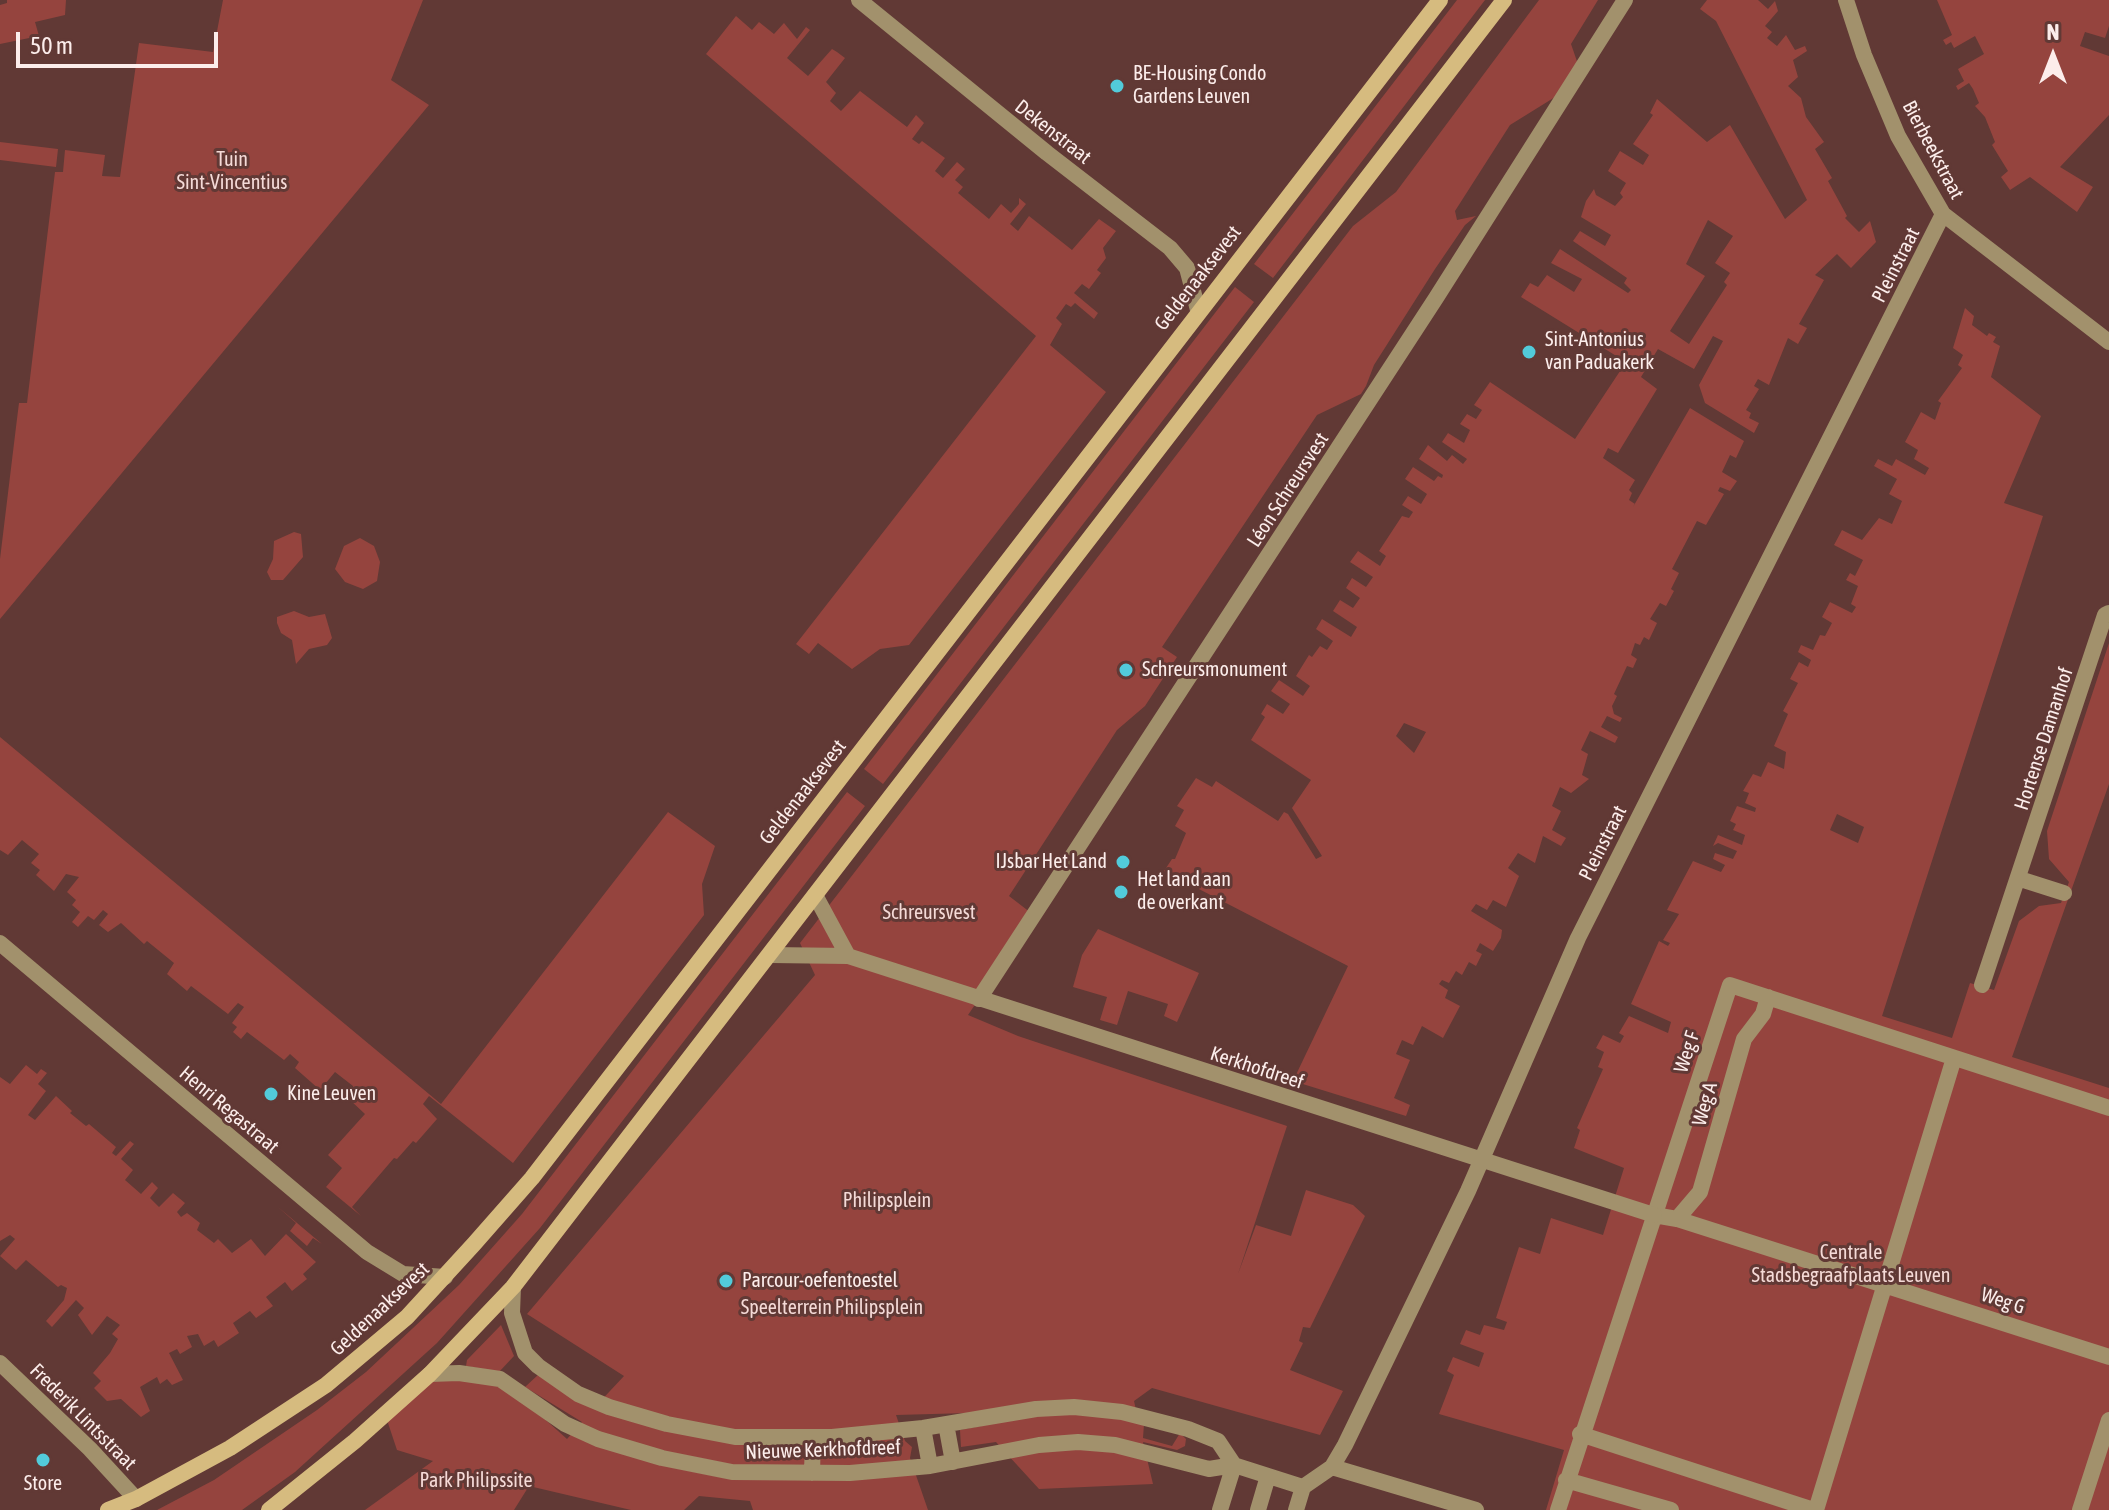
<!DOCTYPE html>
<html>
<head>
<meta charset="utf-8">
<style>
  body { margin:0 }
  #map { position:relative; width:2109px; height:1510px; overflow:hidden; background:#613935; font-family:"Asap Condensed",sans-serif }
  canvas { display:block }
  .north { position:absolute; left:2013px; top:16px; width:80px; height:80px; -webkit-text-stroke:6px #613935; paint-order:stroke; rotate:0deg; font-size:22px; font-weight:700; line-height:32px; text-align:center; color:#fcedeb }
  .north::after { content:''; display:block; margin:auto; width:28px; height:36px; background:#fcedeb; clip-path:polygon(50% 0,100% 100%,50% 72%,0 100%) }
  .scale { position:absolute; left:16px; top:32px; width:202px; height:36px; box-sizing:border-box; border:4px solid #fcedeb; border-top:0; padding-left:10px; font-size:24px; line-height:28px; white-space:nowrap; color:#fcedeb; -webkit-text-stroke:6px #613935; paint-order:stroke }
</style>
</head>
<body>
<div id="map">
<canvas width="2109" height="1510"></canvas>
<div class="north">N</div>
<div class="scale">50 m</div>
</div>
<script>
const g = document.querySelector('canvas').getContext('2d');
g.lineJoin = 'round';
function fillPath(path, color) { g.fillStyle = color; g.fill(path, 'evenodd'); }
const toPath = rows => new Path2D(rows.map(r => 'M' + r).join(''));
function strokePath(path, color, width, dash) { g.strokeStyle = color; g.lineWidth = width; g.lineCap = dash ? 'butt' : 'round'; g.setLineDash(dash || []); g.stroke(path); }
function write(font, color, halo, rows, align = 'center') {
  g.font = font + ' "Asap Condensed",sans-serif'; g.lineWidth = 6; g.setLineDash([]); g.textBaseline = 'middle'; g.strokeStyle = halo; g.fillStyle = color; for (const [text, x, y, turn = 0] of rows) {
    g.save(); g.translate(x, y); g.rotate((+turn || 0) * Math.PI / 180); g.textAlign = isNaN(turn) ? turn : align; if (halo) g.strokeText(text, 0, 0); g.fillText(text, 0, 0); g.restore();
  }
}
fillPath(toPath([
  [7,0,66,0,65,15,35,22,39,36,0,44,0,5,7,3],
  [223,0,423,0,391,80,429,105,0,619,0,559,16,427,19,403,27,403,55,172,63,172,65,150,105,155,102,176,120,177,139,43,213,52],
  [1457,0,1485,0,1273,278,1254,264],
  [1539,0,1598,0,1571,44,1580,70,1568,89,1510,125,1455,211,1457,220,1476,216,1465,225,1435,269,1374,365,1366,386,1361,394,1317,415,1162,647,1177,657,1145,706,1117,730,1009,896,1035,916,968,1015,1018,1036,1287,1126,1238,1274,1256,1225,1291,1236,1306,1190,1353,1205,1365,1216,1310,1328,1303,1327,1299,1341,1303,1343,1290,1370,1343,1391,1320,1435,1152,1388,1134,1401,1139,1423,1144,1424,1143,1438,1172,1446,1180,1433,1186,1439,1185,1446,1177,1450,1143,1442,1153,1484,1039,1489,996,1442,961,1447,960,1430,981,1426,969,1413,896,1415,905,1441,912,1447,910,1458,928,1510,753,1510,750,1501,699,1496,684,1510,631,1510,529,1486,514,1510,365,1510,433,1461,397,1450,385,1414,430,1374,500,1379,567,1439,582,1422,525,1387,539,1374,595,1407,624,1376,527,1314,815,975,800,943,1353,226,1396,192],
  [1707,0,1758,0,1768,9,1775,1,1778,11,1765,26,1772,32,1767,38,1777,46,1786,35,1795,50,1805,46,1807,51,1793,60,1798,77,1788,86,1801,98,1806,117,1824,142,1815,149,1832,178,1828,181,1847,216,1845,218,1859,232,1870,221,1876,242,1851,268,1837,254,1815,275,1824,280,1799,324,1807,328,1798,344,1788,338,1769,385,1758,379,1754,386,1759,389,1746,410,1751,413,1749,418,1759,423,1754,433,1705,403,1699,385,1723,341,1713,336,1694,369,1658,349,1641,377,1657,389,1618,453,1608,448,1603,458,1635,480,1629,490,1632,493,1629,500,1635,504,1633,507,1690,408,1744,441,1736,458,1730,455,1722,472,1737,481,1730,491,1720,487,1718,491,1724,494,1706,525,1697,521,1672,569,1679,573,1671,589,1674,591,1666,606,1660,603,1650,619,1657,623,1649,640,1644,637,1640,645,1635,643,1631,655,1637,659,1633,668,1627,666,1614,694,1617,696,1612,706,1614,714,1622,718,1620,722,1607,716,1601,727,1618,737,1615,743,1590,731,1581,750,1588,754,1582,775,1589,779,1571,793,1560,787,1552,806,1561,811,1552,830,1566,838,1561,846,1543,836,1535,863,1518,853,1508,868,1519,876,1506,907,1493,900,1487,910,1476,904,1471,911,1502,930,1501,938,1493,951,1480,943,1476,951,1482,954,1476,966,1469,962,1462,975,1456,971,1449,983,1442,980,1439,984,1448,990,1445,998,1460,1006,1443,1038,1422,1026,1413,1045,1402,1040,1396,1054,1410,1060,1394,1098,1410,1105,1406,1116,1293,1081,1348,966,1164,871,1172,859,1175,859,1186,833,1175,826,1184,810,1177,806,1196,778,1212,787,1216,781,1278,821,1284,812,1288,814,1316,859,1322,856,1292,808,1311,780,1251,740,1265,717,1261,714,1267,704,1283,714,1290,704,1271,691,1279,680,1303,696,1310,686,1296,676,1309,655,1312,657,1320,646,1327,650,1333,641,1316,629,1322,619,1351,637,1357,627,1333,611,1340,600,1353,608,1360,598,1346,588,1352,578,1366,587,1373,577,1350,562,1358,551,1380,566,1386,556,1379,551,1402,516,1409,518,1413,512,1402,505,1408,496,1421,504,1427,494,1405,479,1413,467,1434,481,1438,476,1442,478,1443,475,1419,459,1428,445,1447,461,1452,455,1463,464,1467,459,1442,442,1448,433,1464,443,1470,430,1460,424,1467,414,1476,419,1482,410,1474,405,1490,382,1575,439,1626,362,1521,297,1530,283,1538,287,1547,275,1574,292,1582,279,1551,263,1560,249,1628,293,1631,290,1624,283,1627,278,1573,241,1580,231,1605,246,1611,235,1581,217,1586,201,1594,189,1596,195,1615,206,1623,197,1620,193,1626,183,1608,171,1620,151,1643,165,1649,155,1633,144,1653,115,1650,113,1657,99,1707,142,1730,125,1785,219,1807,200,1716,21,1700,9],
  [1708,220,1733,236,1715,263,1730,273,1724,282,1727,285,1689,344,1670,331,1705,276,1686,264],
  [1404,723,1426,732,1414,753,1396,736],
  [1937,0,2109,0,2109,26,2105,38,2085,32,2080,46,2109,56,2109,115,2060,167,2093,187,2077,212,2030,177,2010,190,2001,177,2008,171,1992,145,1995,142,1985,117,1975,106,1979,103,1973,89,1969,83,1958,90,1956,86,1964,81,1958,69,1984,54,1975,36,1954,48,1951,42,1946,45,1943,40,1952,35],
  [736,16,752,30,759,22,774,34,784,23,797,39,806,27,810,30,787,58,808,76,832,49,837,52,845,58,826,82,836,93,830,101,841,111,860,91,907,127,916,115,924,123,912,139,919,144,922,141,945,158,935,171,943,178,957,162,965,169,955,180,963,187,958,193,989,219,1001,204,1011,213,1019,204,1019,198,1026,204,1010,224,1018,231,1029,216,1072,250,1099,219,1116,231,1103,248,1106,258,1097,270,1101,273,1089,289,1082,284,1074,293,1098,313,1094,319,1075,303,1071,307,1066,304,1056,318,1062,324,1050,345,1106,392,909,645,880,649,852,669,818,643,809,654,796,644,1036,336,706,54],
  [0,142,58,149,56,167,0,160],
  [1235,287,1254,302,883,784,864,769],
  [1965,308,1974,316,1972,325,1987,336,1989,333,1996,337,1993,342,2000,346,1991,377,2041,416,2004,503,2043,516,1882,1016,1952,1038,1970,983,1994,990,2019,921,2039,906,2061,903,2069,882,2049,859,2047,831,2109,643,2109,784,2012,1057,2109,1088,2109,1510,1546,1510,1564,1450,1439,1414,1454,1375,1447,1371,1453,1357,1479,1367,1484,1353,1460,1344,1466,1330,1480,1335,1484,1325,1504,1330,1507,1322,1496,1318,1519,1247,1540,1254,1551,1218,1603,1235,1624,1168,1574,1148,1580,1130,1577,1128,1603,1069,1598,1067,1604,1052,1596,1048,1603,1035,1620,1043,1624,1036,1619,1033,1629,1016,1668,1033,1671,1022,1631,1004,1659,941,1668,946,1670,943,1663,940,1679,914,1667,910,1693,861,1721,872,1725,865,1713,859,1715,853,1733,859,1737,851,1718,843,1713,846,1718,835,1742,845,1745,835,1733,830,1736,824,1730,821,1737,806,1755,812,1756,808,1745,803,1749,793,1743,791,1753,774,1761,777,1768,762,1784,769,1786,752,1774,746,1788,714,1783,711,1798,683,1790,679,1799,662,1808,667,1811,660,1798,652,1801,645,1813,650,1820,635,1825,636,1832,623,1822,617,1830,602,1852,613,1856,607,1851,604,1858,586,1846,580,1850,573,1855,576,1863,560,1834,545,1842,530,1862,540,1879,518,1892,524,1902,501,1889,494,1897,479,1874,466,1878,459,1892,466,1896,459,1925,475,1929,468,1914,459,1918,450,1905,442,1921,412,1935,420,1941,403,1938,401,1962,368,1958,365,1963,355,1953,348],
  [1837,814,1864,827,1858,843,1830,830],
  [294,532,301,534,303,557,283,580,271,580,267,572,273,559,274,541],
  [360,538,374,546,380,562,377,581,363,589,345,582,335,569,344,546],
  [294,611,309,617,325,614,332,638,327,645,309,649,296,664,292,640,281,633,277,623,277,617],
  [0,737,441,1104,668,812,715,846,702,884,704,915,513,1163,429,1096,423,1104,437,1119,416,1143,413,1141,397,1159,394,1158,352,1207,361,1216,326,1187,342,1168,328,1155,365,1114,350,1100,353,1086,335,1072,320,1090,295,1068,299,1062,290,1054,284,1060,247,1032,241,1039,233,1032,237,1027,232,1023,244,1007,238,1003,228,1014,191,986,187,991,167,974,174,963,147,941,144,944,121,923,108,932,99,925,108,914,103,910,94,920,88,916,78,927,72,922,80,912,72,905,76,900,67,892,79,877,66,874,54,891,36,875,40,870,31,863,39,854,22,840,8,855,0,850],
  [847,792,865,806,540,1228,437,1343,295,1472,242,1510,157,1510,214,1480,317,1410,366,1372,459,1285,522,1214],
  [1098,929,1199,973,1177,1022,1164,1016,1168,1004,1128,991,1117,1025,1100,1020,1107,997,1073,987,1082,955],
  [26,1065,37,1074,41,1069,47,1073,38,1084,46,1091,28,1115,35,1120,56,1096,72,1111,70,1113,86,1126,89,1124,116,1147,112,1153,116,1156,130,1141,134,1144,121,1159,133,1170,125,1180,141,1194,152,1182,158,1188,150,1198,159,1207,173,1193,185,1203,177,1212,181,1217,187,1213,200,1223,197,1230,214,1243,218,1239,232,1253,251,1239,265,1256,286,1234,316,1262,303,1274,307,1279,292,1291,285,1282,266,1297,273,1306,256,1318,250,1311,233,1323,239,1333,218,1347,214,1340,204,1346,198,1334,187,1336,192,1347,180,1354,177,1349,169,1353,183,1380,172,1385,167,1379,160,1384,157,1377,140,1387,150,1411,141,1417,121,1399,107,1401,94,1388,101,1381,93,1373,110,1353,118,1339,112,1334,120,1325,107,1316,92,1335,78,1315,84,1308,76,1300,52,1327,46,1321,64,1300,67,1288,61,1285,58,1287,26,1260,16,1270,0,1256,15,1239,10,1235,0,1241,0,1077,10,1084],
  [278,1207,322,1244,313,1238,307,1246,290,1231,296,1223],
  [501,1325,514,1356,499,1372,466,1366,467,1360]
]), '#95443e');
strokePath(toPath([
  [1654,1215,1677,1219,2109,1357],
  [1677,1219,1700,1192,1744,1039,1763,1014,1768,997],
  [1580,1434,1814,1510],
  [1566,1480,1671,1510],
  [1558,1510,1730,985,2109,1108],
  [1816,1510,1954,1058],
  [2080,1510,2109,1420]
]), '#a2916c', 16);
strokePath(toPath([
  [859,0,1047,153,1170,248,1187,268,1198,310],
  [1846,0,1864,55,1898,136,1943,214,2109,342],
  [2020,879,2064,893],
  [815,895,848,956],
  [0,943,367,1252,403,1274,445,1277],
  [771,955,848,956,1654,1215],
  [1982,985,2105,615,2109,613],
  [979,999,1436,298,1625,0],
  [513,1287,512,1313,525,1353,538,1366,578,1394,609,1407,667,1424,735,1437,832,1437,923,1428,1036,1409,1074,1407,1122,1412,1188,1429,1218,1441,1234,1465],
  [0,1363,90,1449,136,1499],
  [430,1374,459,1373,500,1379,565,1424,598,1439,662,1458,732,1472,850,1473,930,1466,1039,1445,1078,1442,1115,1445,1209,1469,1234,1465,1303,1487],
  [946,1424,953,1462],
  [923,1428,930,1466],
  [1332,1467,1476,1510],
  [812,1473,813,1437],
  [1303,1487,1332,1467,1345,1445,1468,1191,1578,938,1943,214],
  [1220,1510,1234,1465],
  [1258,1510,1268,1476],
  [1296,1510,1303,1487]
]), '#a2916c', 16);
strokePath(toPath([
  [108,1510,136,1499,230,1448,326,1385,407,1317,474,1244,532,1178,1440,0],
  [269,1510,355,1441,430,1374,513,1287,1504,0]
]), '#d6bb7f', 16);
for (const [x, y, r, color] of [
  [1117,86,8,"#52cbda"],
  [1529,352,8,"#52cbda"],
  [1126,670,8,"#52cbda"],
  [1123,862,8,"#52cbda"],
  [1121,892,8,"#52cbda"],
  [271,1094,8,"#52cbda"],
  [726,1281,8,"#52cbda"],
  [43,1460,8,"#52cbda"]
]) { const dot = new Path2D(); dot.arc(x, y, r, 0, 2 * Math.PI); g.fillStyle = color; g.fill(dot); strokePath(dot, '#613935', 3); }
write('20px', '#fcedeb', '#613935', [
  ["BE-Housing Condo",1133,74],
  ["Gardens Leuven",1133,97],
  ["Sint-Antonius",1545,340],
  ["van Paduakerk",1545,363],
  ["Schreursmonument",1142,670],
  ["IJsbar Het Land",1107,862,"right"],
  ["Het land aan",1137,880],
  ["de overkant",1137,903],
  ["Kine Leuven",287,1094],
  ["Parcour-oefentoestel",742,1281],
  ["Store",43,1484,"center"]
], 'left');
write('20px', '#fcedeb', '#613935', [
  ["Dekenstraat",1053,132,38],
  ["Bierbeekstraat",1933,150,62],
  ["Pleinstraat",1896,265,-63],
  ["Geldenaaksevest",1198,278,-52],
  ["Léon Schreursvest",1288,490,-57],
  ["Hortense Damanhof",2044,739,-72],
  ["Geldenaaksevest",803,792,-52],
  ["Pleinstraat",1603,843,-63],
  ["Weg F",1687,1052,-72],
  ["Kerkhofdreef",1257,1068,18],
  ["Weg A",1705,1104,-74],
  ["Henri Regastraat",229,1110,40],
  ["Weg G",2003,1301,18],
  ["Geldenaaksevest",380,1309,-43],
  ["Frederik Lintsstraat",83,1417,45],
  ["Nieuwe Kerkhofdreef",823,1450,-2]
]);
write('20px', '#f5dad7', '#613935', [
  ["Tuin",232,160],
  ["Sint-Vincentius",232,183],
  ["Schreursvest",929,913],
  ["Philipsplein",887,1201],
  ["Centrale",1851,1253],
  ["Stadsbegraafplaats Leuven",1851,1276],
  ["Speelterrein Philipsplein",832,1308],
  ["Park Philipssite",476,1481]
]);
</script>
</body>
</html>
